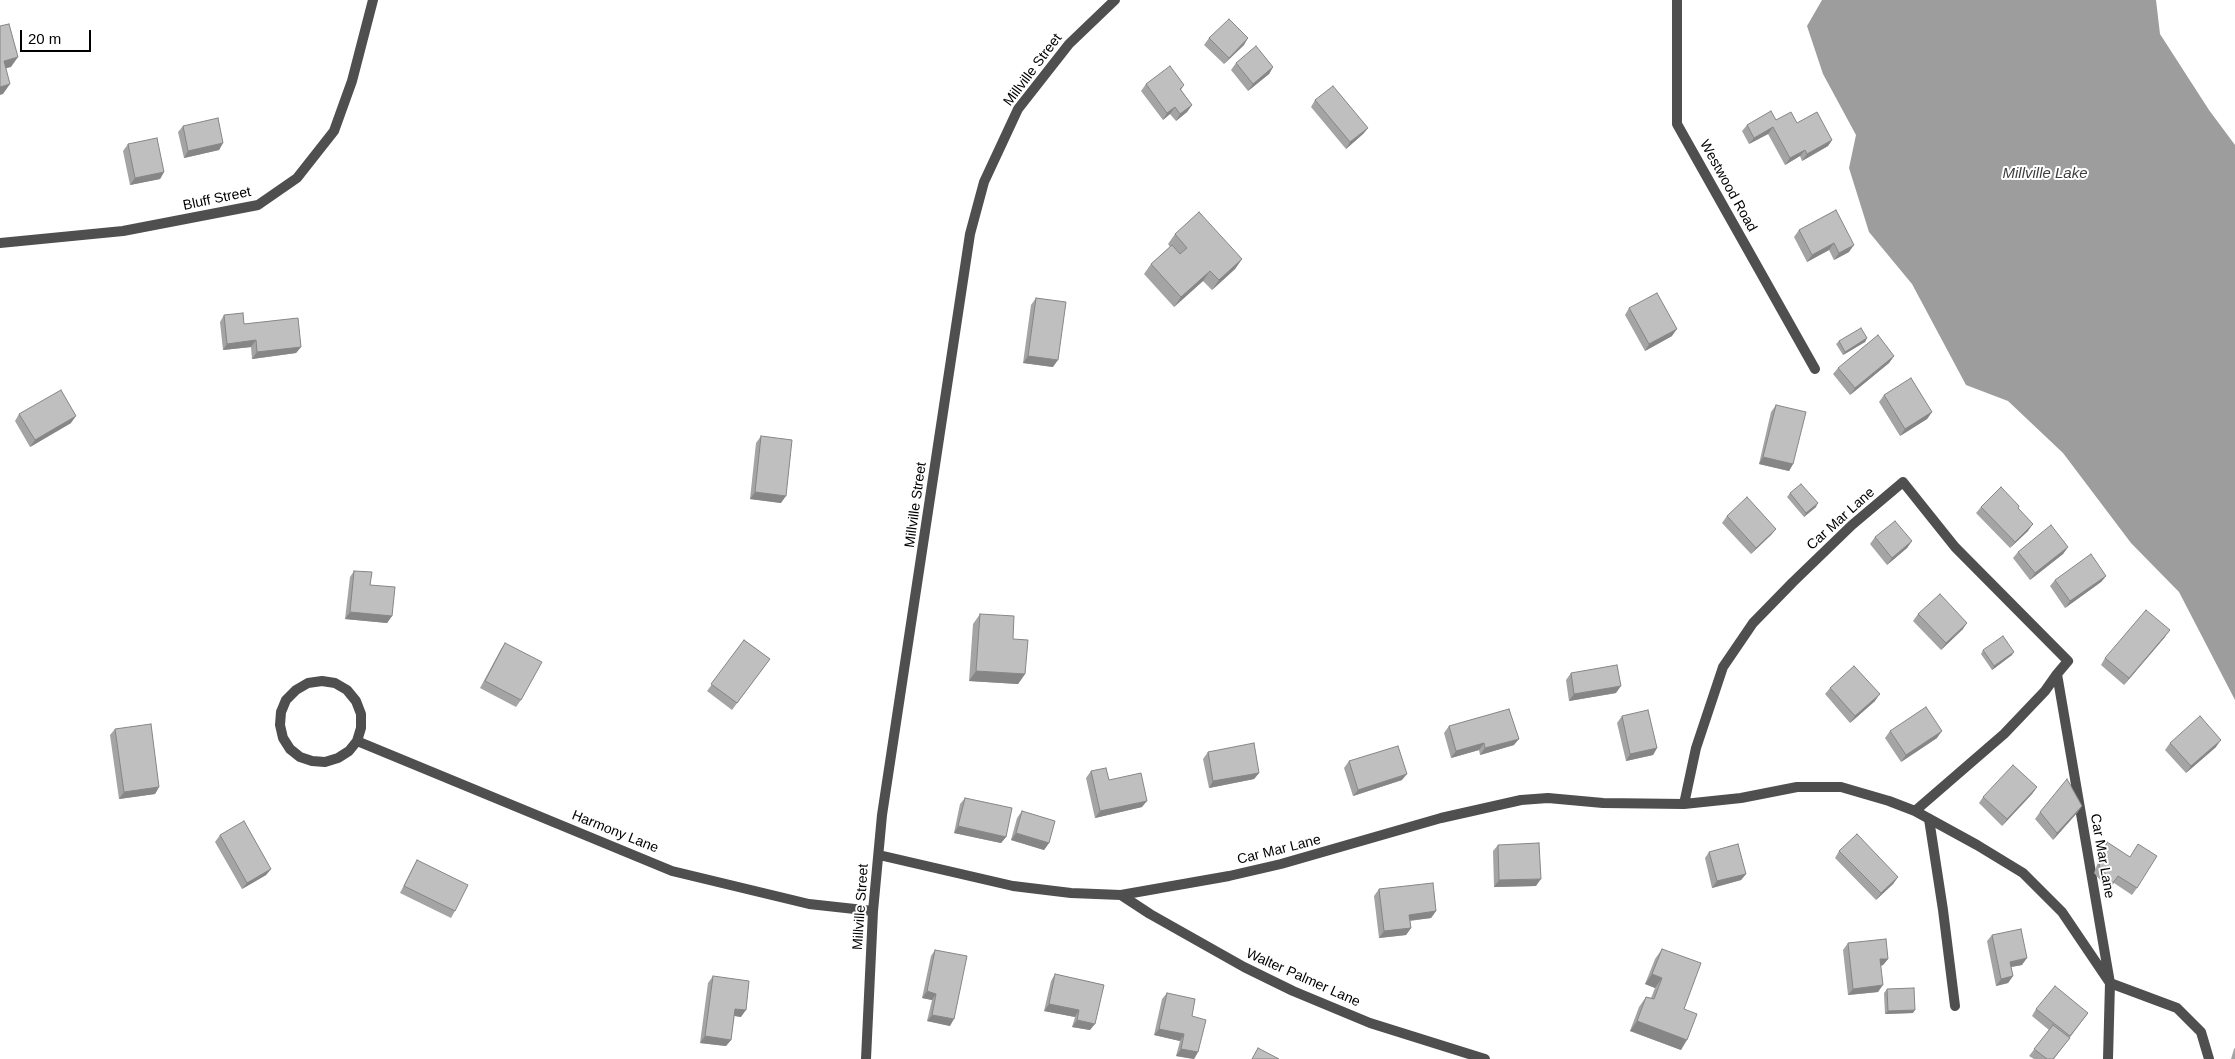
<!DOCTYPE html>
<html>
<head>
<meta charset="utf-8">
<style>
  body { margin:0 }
  #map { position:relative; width:2235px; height:1059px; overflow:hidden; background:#fff; font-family:Helvetica,sans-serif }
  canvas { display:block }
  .scale { position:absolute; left:20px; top:30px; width:71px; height:22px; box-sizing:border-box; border:2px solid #000; border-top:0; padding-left:6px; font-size:15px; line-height:18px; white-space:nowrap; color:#000; -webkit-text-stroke:4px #fff; paint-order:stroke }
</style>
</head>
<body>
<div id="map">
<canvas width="2235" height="1059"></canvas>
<div class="scale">20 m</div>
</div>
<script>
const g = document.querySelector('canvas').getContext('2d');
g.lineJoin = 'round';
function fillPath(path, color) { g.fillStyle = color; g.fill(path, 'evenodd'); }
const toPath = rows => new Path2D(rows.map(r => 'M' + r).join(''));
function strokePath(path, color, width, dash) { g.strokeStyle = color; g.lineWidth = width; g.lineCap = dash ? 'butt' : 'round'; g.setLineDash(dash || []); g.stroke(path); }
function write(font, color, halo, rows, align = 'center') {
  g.font = font + ' Helvetica,sans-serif'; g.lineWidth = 4; g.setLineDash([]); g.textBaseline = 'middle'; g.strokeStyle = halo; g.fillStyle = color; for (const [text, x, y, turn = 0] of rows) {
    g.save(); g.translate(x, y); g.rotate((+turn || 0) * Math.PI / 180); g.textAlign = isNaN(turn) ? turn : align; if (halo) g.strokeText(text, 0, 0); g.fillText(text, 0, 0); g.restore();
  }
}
fillPath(toPath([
  [1822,0,2156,0,2160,34,2209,110,2235,145,2235,700,2179,592,2131,543,2063,453,2008,401,1966,385,1912,284,1869,232,1849,168,1856,135,1823,74,1807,26]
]), '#9d9d9d');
strokePath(toPath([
  [1929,819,1943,910,1955,1006]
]), '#4f4f4f', 10);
strokePath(toPath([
  [1677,0,1677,124,1815,369],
  [0,243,123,231,258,205,297,178,334,131,352,81,373,0],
  [357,741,349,751,338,758,325,762,312,761,300,757,290,749,283,738,280,725,281,712,286,700,296,690,308,683,322,681,335,683,347,690,356,701,361,714,361,728,357,741,672,871,809,904,873,911],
  [1684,804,1696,748,1723,667,1753,623,1793,582,1852,525,1903,482,1955,547,2068,661,2057,674,2110,983,2108,1059],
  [1915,811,2004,734,2045,691,2057,674],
  [879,855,1013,886,1071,893,1121,895,1229,876,1281,864,1441,818,1521,800,1548,798,1603,803,1684,804,1741,798,1797,787,1841,787,1889,801,1915,811,1977,845,2023,873,2062,912,2110,983,2177,1008,2201,1032,2209,1059],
  [1121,895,1150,914,1244,967,1293,991,1370,1023,1485,1059],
  [866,1059,873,911,882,815,970,234,984,182,1018,109,1069,44,1115,0]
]), '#4f4f4f', 10);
fillPath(toPath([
  [1209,38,1244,45,1224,64,1204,45],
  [1236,63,1273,67,1269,74,1248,91,1231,70],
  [1146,84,1184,85,1181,90,1192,105,1187,112,1176,121,1170,114,1163,120,1141,91],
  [1315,100,1368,128,1363,134,1346,149,1311,107],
  [1776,120,1797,123,1832,140,1828,146,1802,161,1800,156,1785,165,1768,134,1749,144,1742,131,1747,125],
  [183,126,223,143,219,150,184,158,178,132],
  [128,144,164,172,160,179,130,185,123,151],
  [1836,210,1849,252,1834,260,1829,250,1807,262,1794,237,1799,230],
  [1175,234,1242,259,1235,269,1212,290,1203,281,1174,307,1144,274,1151,264,1170,247,1168,244],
  [1036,298,1053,367,1023,363,1031,305],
  [1629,308,1672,336,1645,351,1625,315],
  [224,315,244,324,301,347,296,353,252,359,251,347,223,350,220,322],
  [1867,338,1865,342,1843,355,1836,344,1839,341],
  [1894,356,1889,363,1850,395,1833,374,1838,368],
  [1884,395,1932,412,1927,419,1900,436,1879,402],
  [1776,405,1793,464,1789,471,1759,464,1771,412],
  [19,414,71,423,30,447,15,421],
  [761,436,781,503,750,499,756,443],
  [1790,493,1816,507,1804,517,1787,497],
  [1981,507,2018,508,2028,531,2010,548,1976,513],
  [1727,516,1776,529,1771,535,1751,554,1722,523],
  [1875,537,1912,541,1907,548,1887,565,1870,544],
  [2068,547,2063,554,2030,580,2013,558,2018,552],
  [354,571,370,585,392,616,387,623,345,619,350,577],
  [2106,576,2101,582,2065,608,2050,586,2055,580],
  [980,614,1013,639,1025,674,1018,684,969,681,973,624],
  [1918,614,1963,629,1941,650,1913,621],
  [2165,637,2124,685,2101,665,2105,658],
  [744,640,770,659,732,710,707,691],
  [505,643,521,700,516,707,480,688,501,649],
  [1983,650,2012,655,1992,670,1981,654],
  [1571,673,1616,693,1569,701,1566,680],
  [1830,688,1875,701,1850,723,1825,694],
  [1622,716,1657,748,1653,755,1626,761,1617,723],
  [1449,726,1514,745,1480,755,1479,750,1451,758,1444,733],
  [115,729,159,787,155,794,119,799,110,735],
  [1890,731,1937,738,1901,762,1885,738],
  [2170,743,2216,747,2186,773,2165,750],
  [1208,752,1259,773,1254,779,1209,788,1203,759],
  [1349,761,1402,780,1353,796,1344,768],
  [1091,771,1109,780,1142,807,1095,818,1086,778],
  [2037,787,2032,794,2002,826,1979,803,1983,797],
  [965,798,1006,837,1001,843,954,833,960,804],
  [2082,806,2077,813,2053,840,2035,819,2040,812],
  [1022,811,1049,843,1044,850,1011,840,1017,818],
  [220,835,271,869,266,875,242,889,215,842],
  [2107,842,2137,888,2132,895,2114,883,2109,890,2094,873,2103,849],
  [1498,845,1536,886,1494,887,1493,851],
  [1839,851,1898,877,1893,884,1876,900,1835,858],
  [1709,852,1746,874,1741,880,1712,888,1705,858],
  [417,860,455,911,451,918,400,893,413,867],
  [1379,889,1436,911,1431,918,1410,921,1411,928,1406,935,1379,938,1374,896],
  [1992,935,2022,965,2011,967,2013,976,2008,983,1996,986,1987,941],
  [1848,943,1888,959,1883,965,1881,966,1878,992,1848,995,1843,950],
  [1662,949,1684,1009,1681,1050,1630,1031,1639,1007,1646,997,1651,998,1655,988,1645,984,1655,959],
  [935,950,950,1026,927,1021,932,1000,922,998,931,956],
  [1055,974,1104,985,1090,1030,1072,1027,1075,1017,1044,1011,1051,981],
  [713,976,741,1017,734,1016,731,1040,726,1046,700,1043,708,983],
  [1887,989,1913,1013,1885,1014,1884,993],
  [1167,993,1192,1016,1198,1052,1194,1059,1176,1056,1180,1041,1154,1035,1162,999],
  [2036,1009,2088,1013,2054,1059,2034,1059,2029,1056,2049,1030,2032,1016],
  [2235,1048,2235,1059,2231,1059,2234,1049]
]), '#a4a4a4');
fillPath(toPath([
  [1248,38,1244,45,1224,64,1229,58],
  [18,57,11,67,0,70,4,61],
  [1273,67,1269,74,1248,91,1253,84],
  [10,84,3,94,0,95,0,87],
  [1192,105,1187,112,1176,121,1180,114],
  [1175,107,1170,114,1163,120,1167,113],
  [1773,127,1768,134,1749,144,1754,138],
  [1368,128,1363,134,1346,149,1350,142],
  [1832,140,1828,146,1802,161,1807,154],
  [223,143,219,150,184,158,188,151],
  [1805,150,1800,156,1785,165,1790,158],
  [164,172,160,179,130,185,135,178],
  [1834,243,1829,250,1807,262,1812,255],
  [1854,245,1849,252,1834,260,1839,253],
  [1242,259,1235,269,1212,290,1219,280],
  [1210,271,1203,281,1174,307,1181,297],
  [1677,329,1672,336,1645,351,1649,344],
  [1867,338,1865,342,1843,355,1845,352],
  [256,340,251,347,223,350,227,344],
  [301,347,296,353,252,359,257,352],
  [1028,356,1058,360,1053,367,1023,363],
  [1894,356,1889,363,1850,395,1855,388],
  [1932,412,1927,419,1900,436,1905,429],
  [76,416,71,423,30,447,35,440],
  [1763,457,1793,464,1789,471,1759,464],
  [755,492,786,496,781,503,750,499],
  [1818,503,1816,507,1804,517,1806,513],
  [2033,524,2028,531,2010,548,2015,542],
  [1776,529,1771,535,1751,554,1756,548],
  [1912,541,1907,548,1887,565,1892,558],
  [2068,547,2063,554,2030,580,2035,573],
  [2106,576,2101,582,2065,608,2070,601],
  [350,612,392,616,387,623,345,619],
  [1967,623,1963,629,1941,650,1946,643],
  [2170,630,2165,637,2124,685,2129,678],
  [2014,652,2012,655,1992,670,1994,666],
  [976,671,1025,674,1018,684,969,681],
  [1621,686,1616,693,1569,701,1574,694],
  [1880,694,1875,701,1850,723,1855,716],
  [1942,731,1937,738,1901,762,1906,755],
  [1519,739,1514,745,1480,755,1485,748],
  [2221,740,2216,747,2186,773,2191,766],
  [1484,743,1479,750,1451,758,1456,751],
  [1657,748,1653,755,1626,761,1630,754],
  [1259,773,1254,779,1209,788,1213,781],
  [1407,774,1402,780,1353,796,1358,790],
  [159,787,155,794,119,799,124,792],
  [2037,787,2032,794,2002,826,2007,819],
  [1147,801,1142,807,1095,818,1100,811],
  [2082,806,2077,813,2053,840,2057,833],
  [958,826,1006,837,1001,843,954,833],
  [1016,833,1049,843,1044,850,1011,840],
  [271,869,266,875,242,889,247,883],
  [1746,874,1741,880,1712,888,1717,881],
  [1898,877,1893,884,1876,900,1881,893],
  [1541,879,1536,886,1494,887,1499,880],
  [1436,911,1431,918,1405,921,1409,915],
  [1411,928,1406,935,1379,938,1384,931],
  [2027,958,2022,965,2005,968,2010,962],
  [1880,959,1888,959,1883,965,1875,966],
  [1652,974,1662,978,1655,988,1645,984],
  [2013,976,2008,983,1996,986,2001,979],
  [1883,985,1878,992,1848,995,1853,989],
  [927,991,936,994,932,1000,922,998],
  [1049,1004,1079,1010,1075,1017,1044,1011],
  [735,1009,746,1010,741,1017,730,1015],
  [1915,1010,1913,1013,1885,1014,1888,1011],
  [932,1015,954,1019,950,1026,927,1021],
  [1077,1020,1095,1024,1090,1030,1072,1027],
  [1637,1021,1687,1040,1681,1050,1630,1031],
  [1159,1029,1184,1034,1180,1041,1154,1035],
  [705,1036,731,1040,726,1046,700,1043],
  [1181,1049,1198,1052,1194,1059,1176,1056]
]), '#868686');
const building = toPath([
  [1229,19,1248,38,1229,58,1209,38,1229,19],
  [9,24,18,57,4,61,10,84,0,87,0,26,9,24],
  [1256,46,1273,67,1253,84,1236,63,1256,46],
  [1170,66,1184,85,1180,89,1192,105,1180,114,1175,107,1167,113,1146,84,1170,66],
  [1333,86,1368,128,1350,142,1315,100,1333,86],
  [1771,111,1776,120,1791,112,1797,123,1817,112,1832,140,1807,154,1805,150,1790,158,1773,127,1754,138,1747,125,1771,111],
  [218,118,223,143,188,151,183,126,218,118],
  [157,138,164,172,135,178,128,144,157,138],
  [1836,210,1854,245,1839,253,1834,243,1812,255,1799,230,1836,210],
  [1199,212,1242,259,1219,280,1210,271,1181,297,1151,264,1172,245,1180,254,1187,248,1175,234,1199,212],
  [1657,293,1677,329,1649,344,1629,308,1657,293],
  [1036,298,1066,302,1058,360,1028,356,1036,298],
  [243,313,244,324,298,318,301,347,257,352,256,340,227,344,224,315,243,313],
  [1861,328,1867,338,1845,352,1839,341,1861,328],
  [1878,335,1894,356,1855,388,1838,368,1878,335],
  [1911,378,1932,412,1905,429,1884,395,1911,378],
  [61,390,76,416,35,440,19,414,61,390],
  [1776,405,1806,412,1793,464,1763,457,1776,405],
  [761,436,792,440,786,496,755,492,761,436],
  [1801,484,1818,503,1806,513,1790,493,1801,484],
  [2001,487,2019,506,2018,508,2033,524,2015,542,1981,507,2001,487],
  [1747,497,1776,529,1756,548,1727,516,1747,497],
  [1895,521,1912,541,1892,558,1875,537,1895,521],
  [2051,525,2068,547,2035,573,2018,552,2051,525],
  [2091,554,2106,576,2070,601,2055,580,2091,554],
  [354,571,372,572,370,585,395,587,392,616,350,612,354,571],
  [1940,594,1967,623,1946,643,1918,614,1940,594],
  [2146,610,2170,630,2129,678,2105,658,2146,610],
  [980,614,1014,616,1013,639,1028,640,1025,674,976,671,980,614],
  [2003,636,2014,652,1994,666,1983,650,2003,636],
  [744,640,770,659,737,703,711,684,744,640],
  [505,643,542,662,521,700,485,681,505,643],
  [1617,665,1621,686,1574,694,1571,673,1617,665],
  [1854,666,1880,694,1855,716,1830,688,1854,666],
  [1926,707,1942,731,1906,755,1890,731,1926,707],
  [1509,709,1519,739,1485,748,1484,743,1456,751,1449,726,1509,709],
  [1648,710,1657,748,1630,754,1622,716,1648,710],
  [2200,716,2221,740,2191,766,2170,743,2200,716],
  [151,724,159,787,124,792,115,729,151,724],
  [1254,743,1259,773,1213,781,1208,752,1254,743],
  [1398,746,1407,774,1358,790,1349,761,1398,746],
  [2013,765,2037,787,2007,819,1983,797,2013,765],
  [1106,768,1109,780,1141,773,1147,801,1100,811,1091,771,1106,768],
  [2067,779,2082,806,2057,833,2040,812,2067,779],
  [965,798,1012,808,1006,837,958,826,965,798],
  [1022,811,1055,821,1049,843,1016,833,1022,811],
  [244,821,271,869,247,883,220,835,244,821],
  [1857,834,1898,877,1881,893,1839,851,1857,834],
  [2107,842,2130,857,2138,844,2157,856,2137,888,2118,876,2113,883,2099,866,2107,842],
  [1539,843,1541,879,1499,880,1498,845,1539,843],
  [1738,844,1746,874,1717,881,1709,852,1738,844],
  [417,860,468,885,455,911,404,886,417,860],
  [1433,883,1436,911,1409,915,1411,928,1384,931,1379,889,1433,883],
  [2021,929,2027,958,2010,962,2013,976,2001,979,1992,935,2021,929],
  [1886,939,1888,959,1880,959,1883,985,1853,989,1848,943,1886,939],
  [1662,949,1701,963,1684,1009,1697,1014,1687,1040,1637,1021,1646,997,1654,999,1662,978,1652,974,1662,949],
  [935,950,967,956,954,1019,932,1015,936,994,927,991,935,950],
  [1055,974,1104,985,1095,1024,1077,1020,1079,1010,1049,1004,1055,974],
  [713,976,749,981,746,1010,735,1009,731,1040,705,1036,713,976],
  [2055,986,2088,1013,2070,1036,2036,1009,2055,986],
  [1914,988,1915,1010,1888,1011,1887,989,1914,988],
  [1167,993,1195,999,1192,1016,1206,1020,1198,1052,1181,1049,1184,1034,1159,1029,1167,993],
  [2053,1025,2070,1038,2053,1059,2047,1059,2034,1049,2053,1025],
  [1258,1048,1279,1059,1252,1059,1258,1048]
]);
fillPath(building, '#bfbfbf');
strokePath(building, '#868686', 1);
write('14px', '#000', '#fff', [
  ["Millville Street",1033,70,-53],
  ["Westwood Road",1728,186,61],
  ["Bluff Street",217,199,-12],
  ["Millville Street",916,505,-82],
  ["Car Mar Lane",1841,519,-42],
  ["Harmony Lane",615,832,22],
  ["Car Mar Lane",1279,850,-14],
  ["Car Mar Lane",2102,856,80],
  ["Millville Street",861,907,-86],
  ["Walter Palmer Lane",1303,978,24]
]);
write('italic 15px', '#3e3e3e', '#fff', [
  ["Millville Lake",2045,174]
]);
</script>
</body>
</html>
